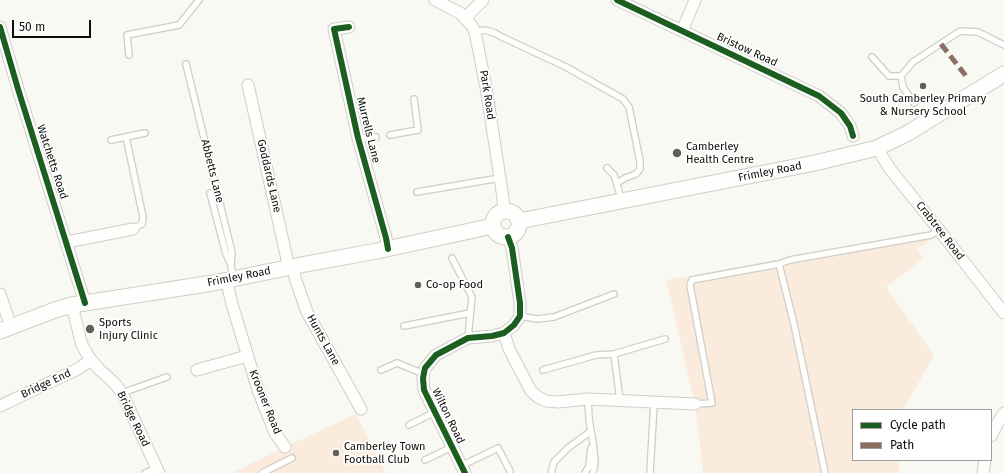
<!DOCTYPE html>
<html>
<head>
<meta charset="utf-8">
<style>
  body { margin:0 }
  #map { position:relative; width:1004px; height:473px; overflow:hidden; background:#f8f9f2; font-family:"Fira Sans",sans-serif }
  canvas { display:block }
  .legend { position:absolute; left:852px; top:409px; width:140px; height:52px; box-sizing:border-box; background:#fff; border:1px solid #9e9e9d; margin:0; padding:5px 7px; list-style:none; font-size:12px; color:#0d0d0a }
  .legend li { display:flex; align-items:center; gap:8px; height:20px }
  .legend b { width:20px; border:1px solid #9e9e9d }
  .scale { position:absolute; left:12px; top:20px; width:79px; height:18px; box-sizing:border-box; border:2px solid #0d0d0a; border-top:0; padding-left:5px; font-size:12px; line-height:14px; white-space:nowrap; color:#0d0d0a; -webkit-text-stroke:3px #fff; paint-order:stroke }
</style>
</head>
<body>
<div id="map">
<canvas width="1004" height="473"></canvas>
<ul class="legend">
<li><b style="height:5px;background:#1b5e20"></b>Cycle path</li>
<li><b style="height:5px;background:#8d6e63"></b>Path</li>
</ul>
<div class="scale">50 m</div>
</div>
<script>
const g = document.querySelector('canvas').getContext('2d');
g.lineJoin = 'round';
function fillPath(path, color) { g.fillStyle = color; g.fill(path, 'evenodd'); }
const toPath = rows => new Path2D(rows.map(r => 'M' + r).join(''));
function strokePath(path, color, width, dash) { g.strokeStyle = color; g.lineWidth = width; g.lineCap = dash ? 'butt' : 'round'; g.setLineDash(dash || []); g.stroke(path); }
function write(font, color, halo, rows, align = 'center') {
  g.font = font + ' "Fira Sans",sans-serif'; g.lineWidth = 3.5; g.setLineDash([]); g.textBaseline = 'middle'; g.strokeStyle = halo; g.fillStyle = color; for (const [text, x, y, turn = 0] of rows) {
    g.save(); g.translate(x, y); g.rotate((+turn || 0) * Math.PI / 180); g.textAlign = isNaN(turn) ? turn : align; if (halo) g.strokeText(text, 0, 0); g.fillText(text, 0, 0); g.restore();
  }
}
fillPath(toPath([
  [929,232,934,238,917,250,924,258,886,287,934,355,905,407,905,410,853,410,853,460,900,460,899,473,703,473,695,404,666,280],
  [356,414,386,473,232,473,285,447]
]), '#fbebdc');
const lane = toPath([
  [475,32,485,30,495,33,500,36,566,67,623,99,629,107,640,161,640,169,636,174,625,178,617,183],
  [129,55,127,35,179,25,199,0],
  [872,57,889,76,901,76],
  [186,64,232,253,231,265,233,278],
  [914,103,903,87,901,76,913,62,960,31,978,32,1004,45],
  [390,135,418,130,414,99],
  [126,137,143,217,142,224,133,229],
  [358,138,376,137],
  [111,140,145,133],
  [607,168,614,175,622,201],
  [417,192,500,178],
  [210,193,226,254,230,263],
  [452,258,472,297,468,338],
  [779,264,794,324,825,473],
  [520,316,537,319,554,317,614,294],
  [404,326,470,313],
  [614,354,620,401],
  [381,370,397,363,424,374],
  [543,370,596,355,614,354,665,339],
  [122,393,167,377],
  [588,399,589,419,593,443,595,462,593,473],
  [695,404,712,403,690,285,692,280,779,264,790,260,931,235,939,230],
  [409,425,435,412],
  [425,460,452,447],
  [461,466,498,448,510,471],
  [145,473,157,468],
  [262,473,292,458],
  [551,473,554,462,568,448,591,431],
  [585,473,589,466,591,448],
  [650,473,654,403]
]);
const street = toPath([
  [435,0,460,13,472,26,475,32,486,87,503,198,504,211],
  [617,0,819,96,841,113,850,126,853,136],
  [465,18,483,0],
  [0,27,18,89,85,303],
  [349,27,334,29,358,138,386,238,388,249],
  [682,31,695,0],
  [248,85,289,268],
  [877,148,890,169,939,230,1004,313],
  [67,242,133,229],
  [293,267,295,278,307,312,361,409],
  [226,279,232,304,258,390,275,433,285,447],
  [0,294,11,327],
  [72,305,81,342,84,349,91,360,99,369,115,384,122,393,159,473],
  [504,333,509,349,531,391,538,397,546,401,558,402,588,399,695,404],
  [197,370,247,356],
  [0,406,78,369,91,360],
  [991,436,997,424,1004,413],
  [465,473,424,390,423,378,425,368,436,355,468,338,492,336,504,333,514,325,520,316,520,303,512,248,508,237],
  [983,473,985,460]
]);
const secondary = toPath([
  '493 224a13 13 0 1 1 26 0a13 13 0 1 1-26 0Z',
  [519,221,815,163,877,148,908,133,1004,74],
  [0,331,55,310,72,305,213,283,306,264,377,251,493,226]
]);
strokePath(lane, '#cdcec9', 8);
strokePath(street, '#cdcec9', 13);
strokePath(secondary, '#cdcec9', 17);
strokePath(lane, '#fefefd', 5.5);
strokePath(street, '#fefefd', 11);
strokePath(secondary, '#fefefd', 15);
strokePath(toPath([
  [941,44,966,76]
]), '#8d6e63', 5, [10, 5]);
strokePath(toPath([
  [617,0,819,96,841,113,850,126,853,136],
  [0,27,18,89,85,303],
  [349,27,334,29,358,138,386,238,388,249],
  [465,473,424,390,423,378,425,368,436,355,468,338,492,336,504,333,514,325,520,316,520,303,512,248,508,237]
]), '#1b5e20', 6);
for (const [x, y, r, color] of [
  [923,86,4,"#5f605b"],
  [677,153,5,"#5f605b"],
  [418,285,4,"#5f605b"],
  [90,329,5,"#5f605b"],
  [336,453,4,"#5f605b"]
]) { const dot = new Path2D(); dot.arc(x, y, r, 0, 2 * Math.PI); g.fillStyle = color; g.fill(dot); strokePath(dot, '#fff', 1.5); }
write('11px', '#0d0d0a', '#fff', [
  ["Bristow Road",747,50,25],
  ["Park Road",487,95,81],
  ["Murrells Lane",368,130,76],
  ["Watchetts Road",52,162,72],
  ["Abbetts Lane",212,171,76],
  ["Frimley Road",770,172,-11],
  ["Goddards Lane",269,176,77],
  ["Crabtree Road",940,231,52],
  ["Frimley Road",239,277,-11],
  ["Hunts Lane",323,340,61],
  ["Bridge End",46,384,-25],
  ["Krooner Road",265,402,68],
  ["Wilton Road",448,416,64],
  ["Bridge Road",133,419,64]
]);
write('11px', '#0d0d0a', '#fff', [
  ["South Camberley Primary",923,99,"center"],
  ["& Nursery School",923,112,"center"],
  ["Camberley",686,147],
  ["Health Centre",686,160],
  ["Co-op Food",426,285],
  ["Sports",99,323],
  ["Injury Clinic",99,336],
  ["Camberley Town",344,447],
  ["Football Club",344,460]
], 'left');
</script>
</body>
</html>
